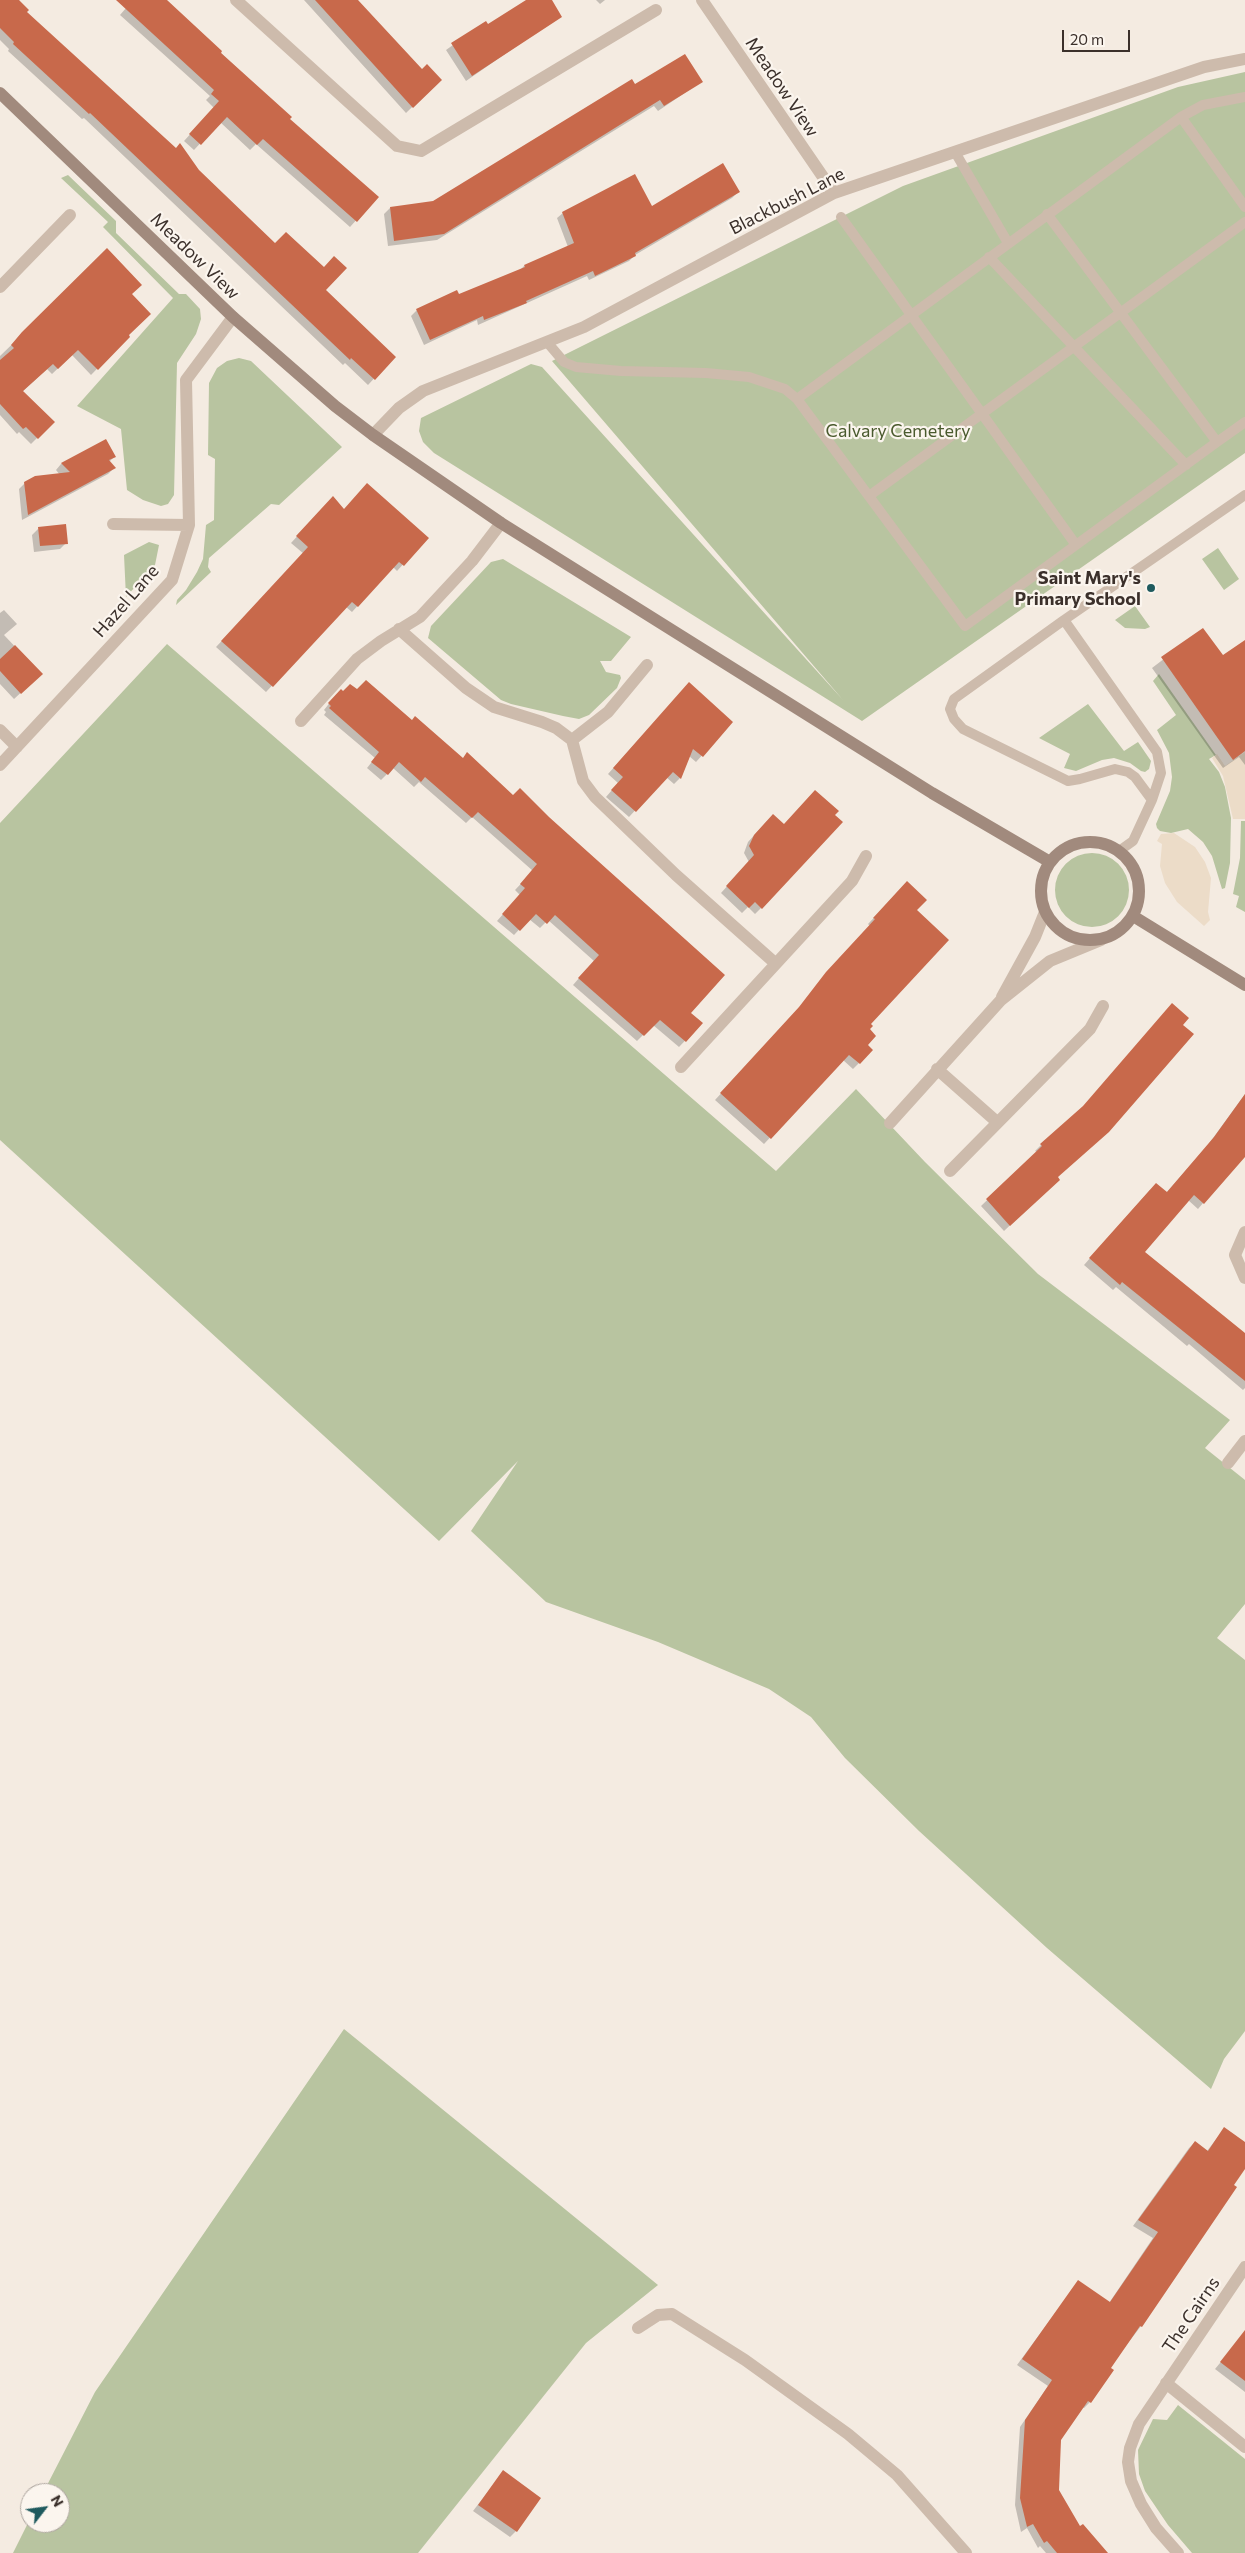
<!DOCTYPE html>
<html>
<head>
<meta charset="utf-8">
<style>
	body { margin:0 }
	#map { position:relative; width:1245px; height:2553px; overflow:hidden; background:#f4ebe1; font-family:Commissioner,sans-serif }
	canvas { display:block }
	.north { position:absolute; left:20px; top:2483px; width:50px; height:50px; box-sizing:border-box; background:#fbf5ee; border:1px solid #aea6a0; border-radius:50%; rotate:60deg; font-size:14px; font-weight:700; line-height:20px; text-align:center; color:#3b302b }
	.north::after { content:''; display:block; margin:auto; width:18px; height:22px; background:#1f5a5e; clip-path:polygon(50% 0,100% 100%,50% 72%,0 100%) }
	.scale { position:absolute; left:1062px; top:30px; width:68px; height:22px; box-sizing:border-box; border:2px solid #3b302b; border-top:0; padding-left:6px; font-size:15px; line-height:18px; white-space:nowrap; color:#3b302b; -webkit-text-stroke:4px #fbf5ee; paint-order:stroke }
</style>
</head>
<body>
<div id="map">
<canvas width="1245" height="2553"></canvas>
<div class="north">N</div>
<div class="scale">20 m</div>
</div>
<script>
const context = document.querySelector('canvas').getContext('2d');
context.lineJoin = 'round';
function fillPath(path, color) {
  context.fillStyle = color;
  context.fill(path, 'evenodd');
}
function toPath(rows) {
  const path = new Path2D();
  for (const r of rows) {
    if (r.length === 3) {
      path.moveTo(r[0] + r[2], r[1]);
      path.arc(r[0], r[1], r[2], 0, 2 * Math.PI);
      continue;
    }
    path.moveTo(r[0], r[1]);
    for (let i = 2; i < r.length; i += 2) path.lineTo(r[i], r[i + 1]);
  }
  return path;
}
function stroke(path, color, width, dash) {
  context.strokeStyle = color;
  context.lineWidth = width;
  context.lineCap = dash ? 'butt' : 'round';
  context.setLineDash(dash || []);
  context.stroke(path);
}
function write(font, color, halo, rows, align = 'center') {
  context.font = font + ' Commissioner,sans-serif';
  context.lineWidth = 4.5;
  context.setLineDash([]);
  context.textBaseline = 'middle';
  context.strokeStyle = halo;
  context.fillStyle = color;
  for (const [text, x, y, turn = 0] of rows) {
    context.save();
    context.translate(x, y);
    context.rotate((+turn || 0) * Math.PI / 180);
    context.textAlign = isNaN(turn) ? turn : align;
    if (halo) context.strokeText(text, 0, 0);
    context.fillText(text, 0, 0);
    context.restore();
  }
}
const green = toPath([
	[1245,72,1245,453,862,721,434,453,423,442,419,431,421,418,531,364,542,367,843,700,552,361,903,186,1178,87],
	[68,175,116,221,116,233,179,294,186,294,200,309,201,319,196,334,177,363,174,495,168,504,161,506,143,500,127,490,121,429,77,406,173,298,103,227,108,222,61,178],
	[239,358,251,361,342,447,279,505,271,504,209,558,208,567,211,572,176,605,177,600,186,590,197,572,203,559,206,525,214,520,215,459,208,455,209,383,217,368,227,361],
	[149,542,159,545,155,565,126,597,124,555],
	[1218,548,1239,579,1224,590,1202,559],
	[503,559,631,637,611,661,600,661,606,672,620,675,621,678,617,688,589,715,579,719,563,716,511,704,501,700,428,638,431,626,491,562],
	[1135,606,1150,627,1145,629,1125,628,1115,620],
	[167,644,776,1171,856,1089,925,1162,1038,1274,1230,1420,1205,1448,1245,1480,1245,1604,1217,1638,1245,1660,1245,2031,1224,2059,1211,2089,1047,1948,919,1831,845,1758,811,1717,769,1689,658,1642,546,1602,471,1531,518,1461,439,1541,0,1140,0,823],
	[1159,674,1216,755,1209,759,1219,772,1225,787,1231,818,1230,863,1225,888,1222,889,1212,856,1203,842,1188,829,1171,833,1160,831,1157,828,1156,824,1170,791,1172,777,1169,753,1157,730,1176,715,1153,681],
	[1088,704,1124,751,1138,742,1151,761,1149,769,1145,772,1141,771,1130,763,1114,758,1102,760,1076,771,1064,768,1070,754,1039,738],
	[1241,821,1245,821,1245,912,1236,907,1239,896,1233,894,1240,858],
	[1092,890,37],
	[344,2029,658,2285,586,2343,418,2553,13,2553,30,2519,30,2523,60,2523,60,2493,43,2493,95,2392],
	[1178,2405,1245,2459,1245,2553,1192,2553,1168,2525,1145,2491,1139,2474,1138,2450,1153,2419,1167,2420]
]);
const plaza = toPath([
	[1245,752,1245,819,1233,819,1223,776,1212,758,1217,754,1225,766],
	[1174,833,1195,847,1205,862,1211,878,1208,912,1210,920,1204,926,1177,902,1165,883,1160,866,1162,844,1157,841,1161,834]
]);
const shadow = toPath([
	[0,0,17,0,25,12,198,171,394,357,368,385,345,363,343,365,84,118,82,119,8,51,9,49,0,40],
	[133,0,164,0,290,117,288,119,377,197,350,227,256,144,250,150,220,122,194,150,184,141,214,108,206,100,210,96,120,15],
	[304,0,356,0,422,71,440,80,406,113],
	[528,0,550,0,560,16,466,81,446,50,485,22,488,26],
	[596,0,605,0,600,4],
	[701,82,658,111,654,106,437,240,388,246,384,214,390,208,433,203,635,86],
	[738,192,732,198,635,255,629,261,589,280,587,276,478,325,477,320,424,345,411,316,417,310,457,292,458,295,519,271,524,266,568,247,557,218,563,213,651,207],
	[130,294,128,337,91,375,72,355,52,374,47,369,22,392,53,422,31,444,19,432,17,434,0,415,0,356,63,295],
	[106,440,114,457,109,462,114,468,108,474,22,520,19,489,25,483,60,475,56,470,61,464],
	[327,504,427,538,397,571,393,567,352,612,346,607,266,692,216,647,304,554,291,543],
	[38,529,66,543,60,549,34,552,32,535],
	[4,610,17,624,4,635,41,674,14,699,0,684,0,613],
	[1203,629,1223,657,1245,650,1245,765,1239,757,1223,768,1152,668],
	[366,681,701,1024,679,1047,653,1025,637,1041,573,985,594,961,548,920,540,928,529,919,514,935,497,921,520,895,515,890,533,871,472,817,466,823,419,782,414,787,393,768,381,780,367,768,375,758,324,715,326,712,324,710,335,696,357,691],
	[683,690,732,722,696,762,689,756,680,778,674,784,666,777,629,817,606,797,618,783,608,774],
	[767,821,761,908,755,914,748,907,742,913,721,893,749,862,744,853,748,842],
	[907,883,916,910,869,1024,866,1045,872,1050,853,1069,843,1060,764,1144,715,1100,793,1015,870,926,868,924],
	[1188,1018,1056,1178,1058,1180,1004,1231,981,1206,1037,1152,1035,1151,1041,1145],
	[1245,1094,1245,1154,1198,1209,1188,1200,1143,1252,1245,1336,1245,1388,1243,1390,1189,1344,1187,1346,1116,1287,1113,1290,1084,1265,1150,1190,1166,1193,1208,1145],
	[1224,2129,1245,2143,1245,2167,1141,2326,1109,2368,1112,2370,1090,2402,1084,2408,1082,2407,1060,2439,1057,2491,1080,2528,1106,2553,1046,2553,1040,2546,1038,2548,1027,2528,1021,2532,1015,2505,1020,2427,1048,2386,1017,2365,1078,2282,1109,2303,1153,2238,1133,2226,1189,2148,1195,2142,1207,2151],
	[1245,2333,1245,2392,1215,2369],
	[503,2472,516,2531,510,2537,473,2511]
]);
const building = toPath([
	[0,0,19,0,29,10,27,12,176,148,180,143,199,170,275,243,286,232,324,267,334,256,347,268,326,290,396,357,375,380,351,358,350,360,90,113,89,114,13,44,14,42,0,28],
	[116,0,167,0,222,51,221,53,292,117,290,119,379,197,357,222,263,139,257,145,227,117,201,145,189,134,219,101,211,94,214,90],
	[315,0,358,0,422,69,427,64,442,80,413,108],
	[526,0,552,0,562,17,472,76,451,43,486,21,488,24],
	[685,54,703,82,664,106,660,100,444,234,394,241,390,207,433,201,632,79,635,84],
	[723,163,740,192,635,253,636,256,595,276,593,271,526,301,527,303,484,320,483,316,430,340,416,309,457,290,459,294,525,267,524,265,574,243,562,212,635,174,652,206],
	[107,248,142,285,132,294,151,314,129,335,130,337,98,370,78,350,58,369,53,364,23,391,55,422,38,439,26,427,23,429,0,404,0,360,14,348,11,345,22,332],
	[106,439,116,457,109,460,116,468,28,515,24,482,35,476,70,472,61,463],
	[367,483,429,538,404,566,399,562,358,607,352,602,273,687,221,641,308,547,296,536,333,496,344,509],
	[66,524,68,544,40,546,38,527],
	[1203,628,1223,655,1245,640,1245,751,1233,760,1161,657],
	[15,645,43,674,21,694,0,671,0,659],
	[366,680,412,720,415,716,463,758,467,752,513,795,520,788,549,817,725,975,691,1013,703,1023,686,1042,660,1020,644,1036,578,978,599,955,555,915,547,924,536,914,520,931,502,914,525,888,520,884,537,864,478,812,472,818,425,777,421,782,399,762,388,775,371,762,379,752,329,708,331,706,328,703,341,689,343,691,350,684,357,689],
	[689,682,733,722,703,757,693,749,681,779,673,772,636,812,611,790,623,777,613,768],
	[815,790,839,811,835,815,843,822,762,909,755,902,749,908,726,886,754,855,749,846,754,835,773,814,784,824],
	[907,881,927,900,917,910,949,940,871,1024,873,1026,870,1029,876,1036,868,1045,873,1050,860,1064,849,1055,771,1139,720,1093,799,1007,826,972,875,919,873,918],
	[1172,1003,1189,1018,1183,1025,1194,1034,1109,1132,1058,1177,1060,1180,1010,1226,986,1199,1042,1146,1040,1144,1083,1106],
	[1245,1094,1245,1157,1204,1204,1194,1195,1145,1252,1245,1333,1245,1381,1122,1282,1120,1285,1089,1258,1156,1183,1167,1192,1214,1137],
	[1224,2127,1245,2142,1245,2169,1234,2185,1237,2187,1142,2327,1140,2326,1111,2368,1114,2370,1091,2403,1088,2401,1061,2440,1059,2490,1080,2526,1083,2524,1108,2553,1057,2553,1047,2541,1044,2543,1033,2524,1027,2527,1020,2498,1025,2420,1052,2380,1022,2359,1078,2280,1110,2302,1158,2232,1138,2220,1195,2141,1208,2151],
	[1245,2330,1245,2381,1220,2362],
	[503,2470,541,2498,517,2532,478,2505]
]);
const lane = toPath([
	[1181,117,1245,207],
	[955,152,1008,243],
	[1047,214,1217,442,1245,422],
	[841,217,1076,545],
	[989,257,1186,465],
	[547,342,564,362,576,367,621,371,706,373,749,377,785,389,797,399],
	[1217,442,965,626,797,399,1181,117,1203,105,1245,97],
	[869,496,1245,222],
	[1064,620,954,699,950,709,954,719,963,729,1068,781,1080,779,1115,769,1128,772,1135,777,1152,800,1133,841,1119,851],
	[1152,800,1161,773,1157,752,1064,620,1245,495]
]);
const street = toPath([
	[236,0,397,146,421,151,656,10],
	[702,0,834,193],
	[0,287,70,215],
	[373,435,399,408,423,391,584,327,834,193,1204,67,1245,59],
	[113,524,189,525],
	[399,629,466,688,494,707,542,722,556,728,572,740,583,781,595,797,676,875,775,963],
	[301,721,357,659,381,641,420,617,472,561,501,523],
	[0,730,17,747],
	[572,740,608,712,647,665],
	[0,765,172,580,189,525,186,380,233,317],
	[1002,997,1035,937,1045,912],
	[681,1067,852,881,866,856],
	[937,1069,997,1122],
	[890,1123,1001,1000,1050,961,1101,940],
	[950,1171,1090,1029,1103,1006],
	[1245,1232,1235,1255,1245,1278],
	[1228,1463,1245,1441],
	[638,2328,658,2315,672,2314,745,2360,848,2434,897,2475,966,2553],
	[1166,2383,1245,2447],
	[1178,2553,1156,2528,1141,2504,1131,2481,1128,2462,1130,2448,1139,2424,1245,2267]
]);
const secondary = toPath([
	[0,93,233,317,335,406,373,435,501,523,932,793,1050,862],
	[1090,891,49],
	[1133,916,1245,985]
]);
const markers = [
	[1151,588,5,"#1f5a5e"]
];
const streetNames = [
	["Meadow View",782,87,56],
	["Blackbush Lane",787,201,-27],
	["Meadow View",195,256,44],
	["Hazel Lane",126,601,-49],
	["The Cairns",1191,2315,-56]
];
const parkNames = [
	["Calvary Cemetery",898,431]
];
const poiNames = [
	["Saint Mary's",1141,578],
	["Primary School",1141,599]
];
fillPath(green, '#b8c4a0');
fillPath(plaza, '#ecdcc8');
fillPath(shadow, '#0003');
fillPath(building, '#c8694b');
stroke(lane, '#cdbbac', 10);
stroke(street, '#cdbbac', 12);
stroke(secondary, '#a18a7d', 12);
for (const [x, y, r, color] of markers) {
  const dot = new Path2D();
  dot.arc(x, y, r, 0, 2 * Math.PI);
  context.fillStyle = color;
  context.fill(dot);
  stroke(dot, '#fbf5ee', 2);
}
write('18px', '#3b302b', '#fbf5ee', streetNames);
write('18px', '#4a5a2e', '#fbf5ee', parkNames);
write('bold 18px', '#3b302b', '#fbf5ee', poiNames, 'right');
</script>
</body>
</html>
